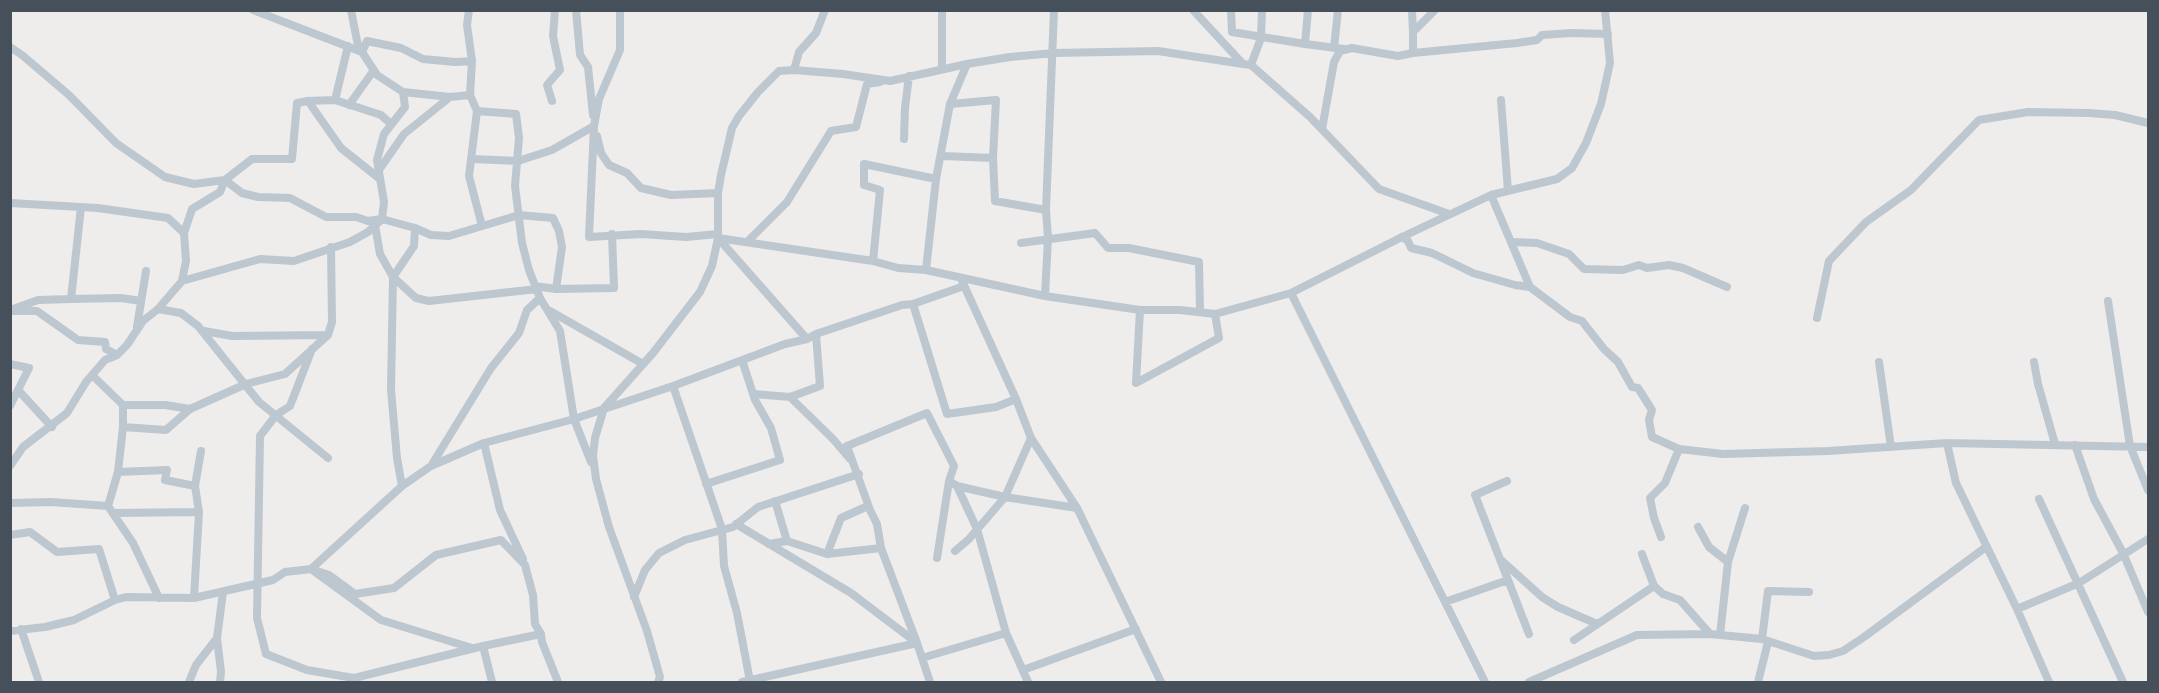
<!DOCTYPE html>
<html>
<head>
<meta charset="utf-8">
<style>
	body { margin:0 }
	#map { position:relative; width:2159px; height:693px; overflow:hidden; background:#efecec; font-family:"Fira Sans Condensed",sans-serif }
	canvas { display:block }
	.frame { position:absolute; inset:0; border:12px solid #45505a; pointer-events:none }
</style>
</head>
<body>
<div id="map">
<canvas width="2159" height="693"></canvas>
<div class="frame"></div>
</div>
<script>
const context = document.querySelector('canvas').getContext('2d');
context.lineJoin = 'round';
function toPath(rows) {
  const path = new Path2D();
  for (const r of rows) {
    path.moveTo(r[0], r[1]);
    for (let i = 2; i < r.length; i += 2) path.lineTo(r[i], r[i + 1]);
  }
  return path;
}
function stroke(path, color, width, dash) {
  context.strokeStyle = color;
  context.lineWidth = width;
  context.lineCap = dash ? 'butt' : 'round';
  context.setLineDash(dash || []);
  context.stroke(path);
}
const street = toPath([
	[253,10,362,52,377,75,403,92,450,97,470,95],
	[351,10,359,51],
	[469,10,467,25,472,61,470,95,477,111,516,114,519,138,515,186,522,243,529,270,540,298,560,331,574,419,591,462],
	[576,10,580,55,588,67,593,115],
	[620,10,620,50,599,99,594,126,589,237,641,234,686,237,718,234],
	[1193,10,1243,64,1251,65,1310,117,1379,189,1449,214],
	[1231,10,1232,32,1305,44],
	[1308,10,1305,44,1344,49],
	[1412,10,1413,32],
	[10,47,22,55,69,95,116,143,165,177,194,184,225,180,242,193,258,197,290,198,326,217,356,217,368,221,382,219,384,202,377,160,384,134,405,107,403,92],
	[1334,48,1338,10],
	[362,52,367,41,401,48,423,59,455,62,472,61],
	[1413,53,1517,43,1537,40,1542,35,1572,33,1608,34],
	[1251,65,1261,38,1262,10],
	[942,69,942,10],
	[794,70,843,74,890,81,967,64,1010,57,1054,53,1158,51,1243,64],
	[335,100,348,46],
	[1501,100,1508,191],
	[308,101,341,148,380,179],
	[552,101,547,85,560,70,553,36,555,10],
	[950,104,996,100,993,158,995,201,1046,210],
	[349,105,374,70],
	[477,111,469,176,482,226],
	[1322,129,1334,62,1340,51,1352,48,1398,56,1413,53,1413,32,1435,10],
	[597,136,601,153,609,165,627,173,641,188,671,195,718,193],
	[904,139,905,108,909,76],
	[942,156,993,158],
	[473,159,518,161,552,150,594,126],
	[379,170,404,134,450,97],
	[1491,195,1530,287,1570,317,1582,321,1604,349,1618,362,1632,387,1638,388,1652,410,1649,420,1652,437,1679,449,1723,454,1828,451,1947,443,2148,447],
	[10,203,98,208,168,218,184,233],
	[81,207,71,299,121,298,141,301],
	[375,225,380,254,393,277,416,298,429,301,537,289],
	[1402,237,1408,241,1411,248,1432,253,1473,273,1515,285,1530,287],
	[718,238,873,261,898,268,926,270,1045,296,1140,310,1180,310,1215,314,1291,293],
	[718,238,807,339],
	[748,241,787,202,831,131,856,127,867,84,880,82],
	[1513,242,1537,243,1569,254,1584,269,1623,270,1639,265,1647,268,1669,265,1683,268,1727,287],
	[1021,243,1095,233,1108,248,1129,248,1199,262,1200,311],
	[873,261,880,190,864,185,864,164,936,179],
	[926,270,936,179,950,104,967,64],
	[182,281,260,259,294,261,350,242,368,232,382,219,415,228,431,235,449,236,519,215,553,218,559,231,562,247,556,289,535,286],
	[962,281,1016,399,1031,438,1077,508,1161,682],
	[556,289,614,288,612,234],
	[1045,296,1048,238,1046,210,1054,10],
	[2108,301,2130,446,2148,490],
	[913,304,947,414,996,407,1016,399],
	[13,309,38,300,71,299],
	[158,309,181,313,198,326,259,402,328,458],
	[1140,310,1136,383,1219,338,1215,314],
	[10,311,37,311,78,340,105,342,106,349,117,355],
	[550,311,643,364],
	[1817,318,1829,261,1866,222,1911,190,1979,120,2028,112,2089,113,2115,115,2148,123],
	[137,327,146,271],
	[204,331,232,336,328,335],
	[312,349,290,406,276,415,260,436,257,618,266,654,307,670,354,678,483,646,541,634],
	[1879,362,1891,447],
	[2034,362,2038,384,2055,444],
	[10,364,29,368,10,406],
	[92,375,123,405,165,405,190,409],
	[673,386,722,529,724,566,737,613,750,681],
	[19,391,52,427],
	[754,394,790,397,820,386,816,334],
	[790,397,833,439,850,459],
	[123,427,166,430,190,409,246,384,285,374,328,335,332,322,331,247],
	[484,443,500,510,523,559],
	[1947,443,1956,483,2017,609,2049,682],
	[2075,445,2094,499,2123,553,2148,612],
	[10,466,23,447,67,413,86,382,105,360,117,355,127,345,143,321,158,309,182,281,186,261,184,233,192,209,220,192,225,180,252,159,292,159,297,103,308,101,335,100,381,115,391,124],
	[431,466,491,368,519,333,527,310,540,298],
	[118,472,167,470,165,480,195,486],
	[1507,481,1475,495,1529,634],
	[706,484,780,460,771,428,755,400,742,360],
	[402,486,397,458,391,390,393,277,414,246,415,228],
	[957,486,1005,497,1077,508],
	[2039,499,2123,682],
	[775,501,787,541],
	[10,503,51,502,108,506,133,543,159,598],
	[108,506,118,472,123,427,123,405],
	[113,513,199,512],
	[736,524,851,593,917,643],
	[1698,527,1709,547,1728,562],
	[10,535,30,532,57,552,99,549,115,600],
	[1661,537,1654,518,1650,498,1665,483,1679,449],
	[769,544,787,541,827,554,881,548],
	[955,551,969,539,1005,497,1031,438],
	[827,554,841,518,868,506],
	[937,558,949,481],
	[1501,560,1542,597,1558,607,1597,624],
	[1654,586,1663,594,1680,600,1710,634],
	[634,597,645,570,659,553,685,540,733,527,758,507,859,474],
	[194,598,199,512,195,486,201,451],
	[1445,602,1508,580],
	[2017,609,2079,583,2148,539],
	[21,629,39,682],
	[10,631,45,627,74,620,115,600,126,597,194,598,273,580,285,572,311,569,329,575,355,594,394,588,436,555,501,540,525,565,533,595,535,624,541,634,542,642,558,682],
	[1720,635,1728,562,1745,508],
	[1762,639,1768,591,1809,592],
	[1574,640,1654,586,1642,554],
	[483,646,492,682],
	[472,648,381,620,311,569,402,486,431,466,484,443,574,419,673,386,785,344,807,339,816,334,902,305,913,304,964,286],
	[922,658,1006,633],
	[1023,670,1136,629],
	[189,682,196,665,217,638],
	[220,682,221,672,217,638,223,592],
	[658,682,660,677,647,631,609,527,596,479,593,456,595,438,604,408,653,353,700,292,712,266,718,238,718,193,721,175,732,128,739,116,758,92,779,71,794,70,799,52,816,33,825,10],
	[742,682,917,643],
	[930,682,917,643,881,548,877,524,870,510,847,446,927,413,954,466,949,481,957,486,977,529,1006,633,1028,682],
	[1485,682,1291,293,1402,237,1491,195,1557,179,1572,168,1586,143,1601,104,1610,63,1605,10],
	[1529,682,1637,635,1710,634,1762,639,1814,656,1829,655,1843,651,1864,637,1986,547],
	[1758,682,1768,642]
]);
stroke(street, '#bdc7cf', 8);
</script>
</body>
</html>
